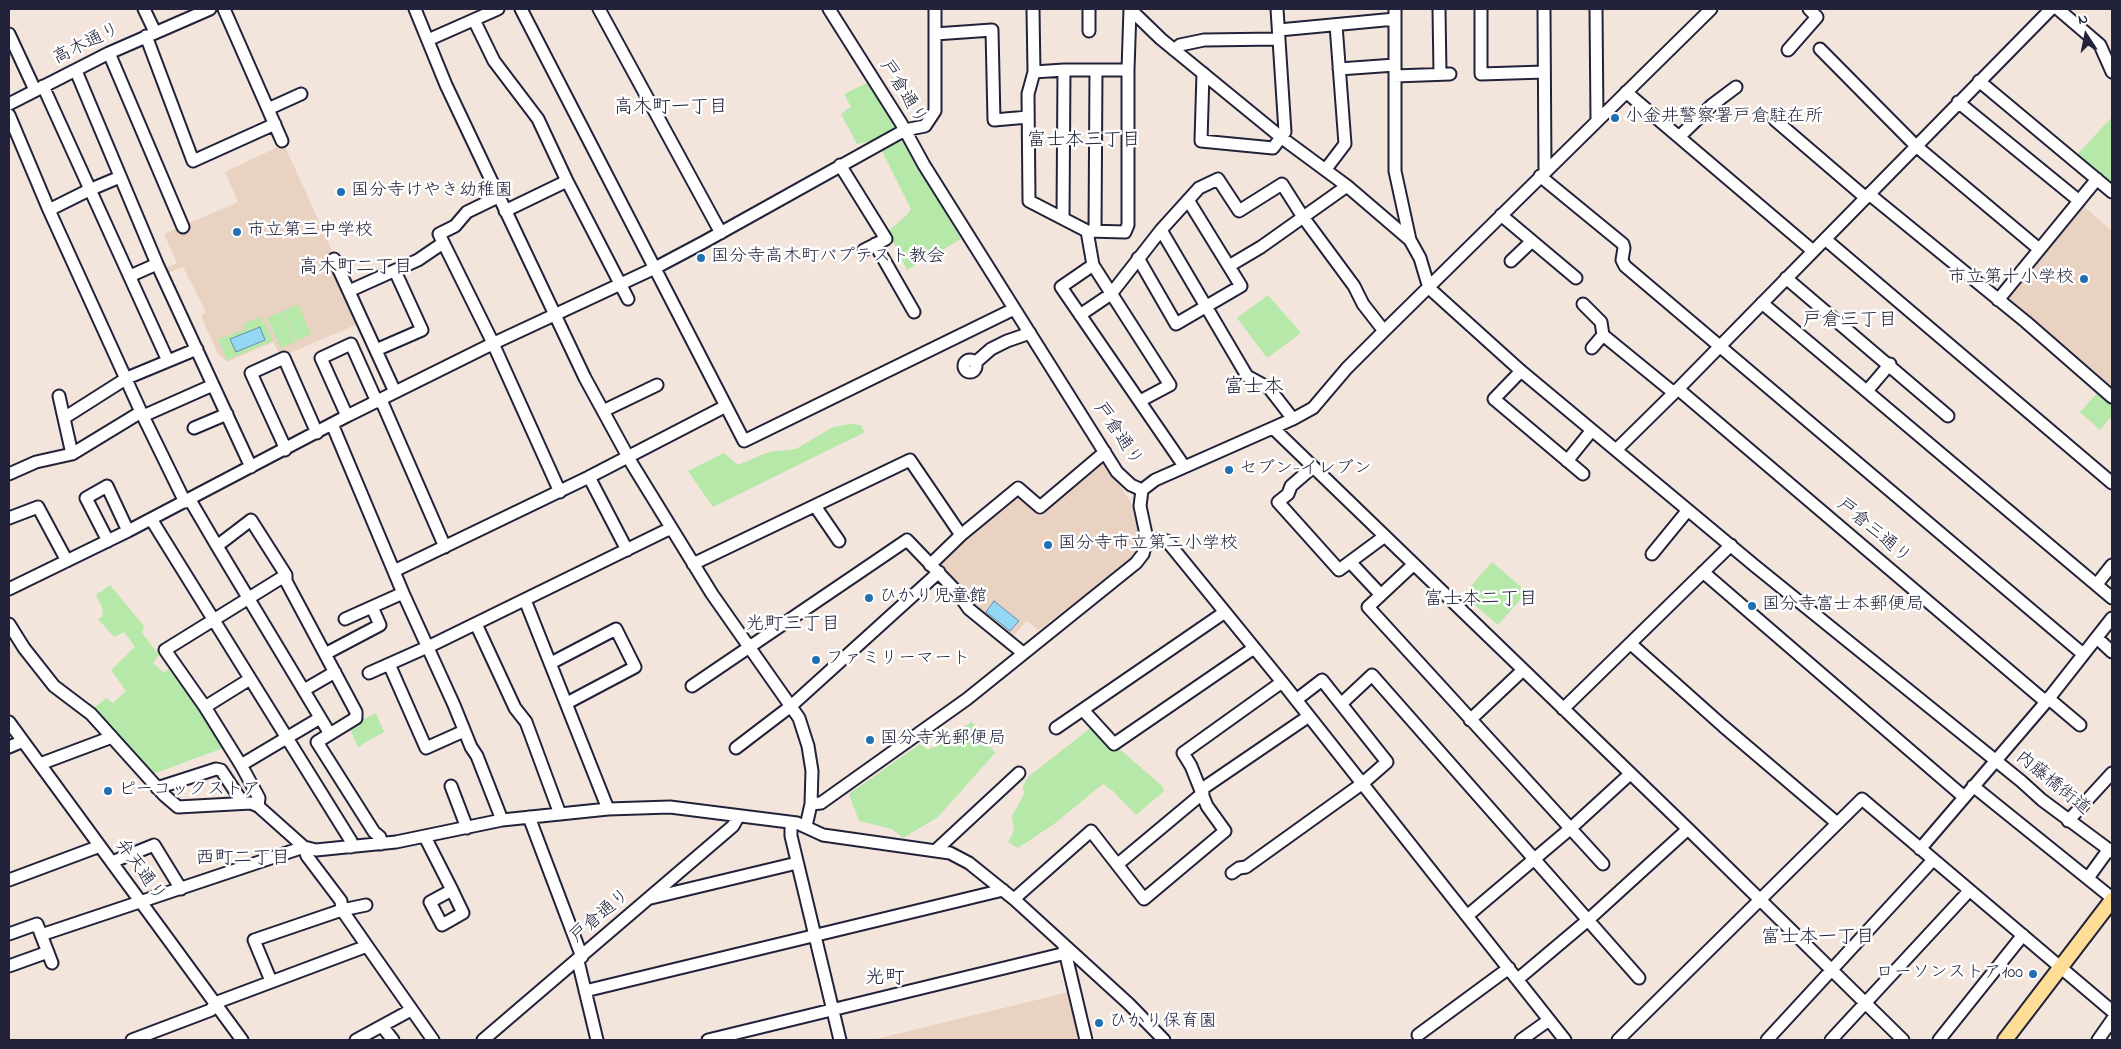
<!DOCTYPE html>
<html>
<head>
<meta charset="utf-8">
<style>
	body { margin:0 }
	#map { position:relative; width:2121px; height:1049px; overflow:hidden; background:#f3e5db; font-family:"Indie Flower",sans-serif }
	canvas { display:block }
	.frame { position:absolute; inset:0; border:10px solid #22223b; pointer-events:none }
	.north { position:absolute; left:2061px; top:10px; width:50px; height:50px; -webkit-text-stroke:4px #fff; paint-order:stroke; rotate:349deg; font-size:14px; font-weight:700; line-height:20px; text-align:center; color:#22223b }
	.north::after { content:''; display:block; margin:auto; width:18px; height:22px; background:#22223b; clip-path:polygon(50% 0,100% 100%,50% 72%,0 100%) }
</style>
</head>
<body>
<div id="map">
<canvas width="2121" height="1049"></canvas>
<div class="frame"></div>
<div class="north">N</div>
</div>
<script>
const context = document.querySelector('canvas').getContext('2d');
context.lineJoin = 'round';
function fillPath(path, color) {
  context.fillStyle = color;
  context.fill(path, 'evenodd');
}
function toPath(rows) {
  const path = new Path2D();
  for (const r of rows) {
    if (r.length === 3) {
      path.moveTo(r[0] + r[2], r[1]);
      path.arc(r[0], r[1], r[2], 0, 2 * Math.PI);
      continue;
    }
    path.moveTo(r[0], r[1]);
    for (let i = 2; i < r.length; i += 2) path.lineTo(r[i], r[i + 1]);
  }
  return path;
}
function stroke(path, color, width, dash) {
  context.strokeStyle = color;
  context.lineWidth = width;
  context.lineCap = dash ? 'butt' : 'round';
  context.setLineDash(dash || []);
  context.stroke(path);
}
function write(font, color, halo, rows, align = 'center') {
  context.font = font + ' "Indie Flower","Klee One",sans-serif';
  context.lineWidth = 5;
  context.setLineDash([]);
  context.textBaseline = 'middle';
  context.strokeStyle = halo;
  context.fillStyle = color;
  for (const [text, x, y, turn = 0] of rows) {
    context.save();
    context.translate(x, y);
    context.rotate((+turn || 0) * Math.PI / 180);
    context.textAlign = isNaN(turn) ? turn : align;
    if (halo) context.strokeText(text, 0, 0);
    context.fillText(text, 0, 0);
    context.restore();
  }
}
const built = toPath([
	[284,144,333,253,329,256,360,323,281,357,273,342,227,362,218,354,201,316,206,312,183,267,168,273,166,268,177,263,164,234,238,202,225,172],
	[2082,205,2112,231,2112,388,2109,388,2003,298],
	[1103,460,1130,501,1139,529,1137,550,1126,565,1038,630,1027,621,1010,639,972,606,937,563,1017,492,1039,512],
	[1069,992,1080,1040,872,1040]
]);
const green = toPath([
	[869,82,961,239,907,270,888,231,907,215,911,209,882,151,872,141,857,144,841,114,851,107,844,94],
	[2111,118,2112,119,2112,188,2075,157],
	[1268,295,1301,333,1267,358,1237,318],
	[298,304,311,334,297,341,283,311],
	[282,311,296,341,281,348,267,318],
	[260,317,262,322,265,323,273,341,227,360,218,338,221,337,222,338,245,329,243,324],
	[2100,390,2112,402,2112,416,2100,430,2080,412],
	[851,424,861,425,865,432,713,507,688,471,724,453,738,465,769,452,796,449,833,427],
	[1492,562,1527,592,1498,625,1463,595],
	[110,585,144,626,142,633,159,655,153,663,164,673,169,669,197,704,226,747,153,774,93,709,106,698,113,703,126,691,111,670,135,647,124,632,114,637,98,619,103,616,102,607,96,595],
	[376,713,384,732,358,747,349,727],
	[972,722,995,753,938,817,903,838,892,829,859,821,849,794,920,744,928,750],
	[1093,726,1162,786,1164,791,1136,815,1113,791,1103,784,1054,824,1018,848,1008,842,1014,831,1012,816,1024,794,1023,786,1028,777]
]);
const water = toPath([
	[260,327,265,340,236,352,230,339,260,327],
	[994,601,1019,621,1010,631,986,612,994,601]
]);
const minor = toPath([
	[144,9,155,32],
	[224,9,282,141],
	[415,9,446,85,585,378,632,464,712,594,799,718,808,746,812,771,811,804,806,826],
	[521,9,744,441,1014,309],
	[599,9,721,233],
	[829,9,901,123,924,165,1117,472,1131,485,1142,490],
	[1033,9,1034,72,1028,94,1029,201,1087,231,1125,232,1128,225,1128,70],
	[1089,9,1089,31],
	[1130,9,1161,39,1282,138,1347,186,1410,240],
	[1395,9,1395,171,1410,240,1420,258,1429,288,1521,371,1755,566,2021,781,2042,800,2112,852],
	[1439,9,1440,74],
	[1481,9,1481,74,1544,72],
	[1544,9,1545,172],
	[1596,9,1597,120],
	[2058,9,2100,45,2112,72],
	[474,20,494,61,538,119,567,181,628,299],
	[1279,30,1395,19],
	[9,34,35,90],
	[935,34,992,30,994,120,1028,117],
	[146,36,193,161,275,124],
	[428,40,498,9],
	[1820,49,1916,146,2039,249],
	[1174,50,1180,45,1204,40,1278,39],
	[1788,50,1817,17,1809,9],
	[109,53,183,227],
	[1339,69,1395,65],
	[76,71,157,264,251,467],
	[1034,72,1064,70,1128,70,1130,9],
	[1203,73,1201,141,1273,148,1285,132,1277,9],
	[1395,76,1450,74],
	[1979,81,2112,192],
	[43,86,168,361],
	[1626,92,1813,251],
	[1958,102,2078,200],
	[9,104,109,53,210,9],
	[268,109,301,94],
	[9,115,49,210,141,412,185,502],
	[1775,120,1866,198],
	[1679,137,1712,105,1736,87],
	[840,165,886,239,864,250],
	[1326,169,1345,144,1336,25],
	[1540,176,1623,244,1624,248,1622,260,1625,266,2083,654],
	[1869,194,2026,322,2112,397],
	[498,197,467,212,455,226,439,234,491,339,560,492],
	[49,210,89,190,120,177],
	[505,211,567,181],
	[1501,215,1576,278],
	[1063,217,1064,70],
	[1161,230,1247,376,1269,388,1293,419],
	[1087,231,1093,265,1170,385,1140,401],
	[1095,231,1096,70],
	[1825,239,2112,483],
	[875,244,914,312],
	[1138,258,1176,324,1241,286,1188,200],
	[334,259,395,392],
	[1511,261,1532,241],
	[1093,265,1061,287,1184,466],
	[1229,266,1261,247,1347,186],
	[130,276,157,264],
	[1786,278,1948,416],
	[349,291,418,260,443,243],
	[1998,300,2097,179],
	[1762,303,2112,598],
	[1583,304,1601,322,1603,335,1674,393],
	[1080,315,1111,294,1161,230,1199,188,1218,179,1239,211,1282,184,1303,217,1354,286,1363,304,1384,331],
	[1592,348,1603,335],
	[376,350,422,330,395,271],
	[970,366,6],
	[975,363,991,349,1007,341,1030,333],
	[1521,371,1494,399,1583,474],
	[1678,389,2046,702],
	[1867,391,1890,364],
	[59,396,72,454],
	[381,400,445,547],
	[603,411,657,385],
	[143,416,213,385],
	[347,416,321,358,351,344,377,402],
	[64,418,127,378,197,349],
	[332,424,403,593,454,705,471,747,477,756,502,820],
	[194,428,227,414],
	[1273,428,1688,829,1903,1040],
	[285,450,283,443,251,373,284,358,317,433],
	[1616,450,1678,389,2051,9],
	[1567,461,1592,430],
	[1313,467,1291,486,1288,494,1278,502,1339,570,1385,536],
	[9,474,36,462,72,454,141,412],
	[589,477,627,550],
	[1142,490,1155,480,1293,419,1313,408,1347,368,1384,331,1711,9],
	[190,500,217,546,330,734,356,718,356,712,286,581,286,575,251,520,217,546],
	[815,506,839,541],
	[9,518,38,507,67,561],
	[151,519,351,841,351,847],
	[1147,539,1167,541,1282,682,1565,1040],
	[108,541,86,498,107,486,128,531],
	[1652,554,1688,510],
	[1351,563,1381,595],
	[693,564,910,460,961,535],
	[1414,564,1368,607,1603,864],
	[930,565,961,535,1018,488,1040,507,1105,452],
	[394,571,589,477,726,406],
	[1703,572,1964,797],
	[2097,584,2112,565],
	[9,589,128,531,347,416,492,344,655,268,704,242,905,130,925,126,935,111,935,9],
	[525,600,608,809],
	[345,619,403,593],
	[9,624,24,648,54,686,91,714,164,795,178,807,251,803,258,806,304,847,316,850,396,842,502,820,608,809,670,807,797,823,823,835,950,853,969,863,1015,900,1129,1004,1164,1040],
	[476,624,515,708,526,722,560,814],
	[2097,638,2112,652],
	[1631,644,1723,726,1837,823],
	[325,654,380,625,372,607],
	[551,663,616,629,635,667,567,703],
	[389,664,426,748,464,731],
	[369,673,432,645,671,528],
	[692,686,907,540,957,592,969,609,1023,653],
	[304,690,335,672],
	[2048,698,2080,725],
	[1341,704,1372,675,1639,978],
	[205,707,250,679],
	[1563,709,1731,545],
	[1083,710,1114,744,1254,648],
	[1470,720,1523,670],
	[9,722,242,1040],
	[1056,728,1225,612],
	[330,734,317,742,374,832,380,837,381,844],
	[9,747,23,741],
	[736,748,791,706,939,572],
	[40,764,112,737],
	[241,765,320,718],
	[451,786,467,828],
	[1973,786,2112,898],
	[157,788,216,769,221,770,243,803],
	[1202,789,1309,716],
	[811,804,821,803,967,699,1136,563,1143,554,1147,539,1140,506,1142,490],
	[258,806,259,798,241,765,205,707,165,650,286,575],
	[529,817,582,957],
	[2068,821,2112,773],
	[791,823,791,836,840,1040],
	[425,837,452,890,463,913,442,925,430,902,452,890],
	[304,847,307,856,341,901,342,910,367,946,433,1040],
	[1920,849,2046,702,2112,618],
	[935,851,1019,773],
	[112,862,154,845,181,889],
	[1118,864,1203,793],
	[1232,873,1239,868,1246,867,1363,783,1387,762,1322,680,1296,700],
	[2088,878,2109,849],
	[9,880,100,846],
	[651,898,797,863],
	[1014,899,1091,831,1144,899,1225,831,1207,806,1191,766,1183,753,1282,682],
	[1467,916,1571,828,1630,774],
	[9,934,37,924,52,963],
	[41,935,304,847],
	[1064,947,1086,1040],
	[578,961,597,1040],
	[9,966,48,952],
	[1518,979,1588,920,1688,829],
	[271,981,254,940,342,910,366,905],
	[585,991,1003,890],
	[382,1026,393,1040],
	[1418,1035,1509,968],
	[132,1040,211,1010,215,1003,367,946],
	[356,1040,411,1010],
	[483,1040,733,826,738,817],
	[708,1040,1066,953],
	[1521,1040,1549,1020],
	[1618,1040,1862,799,2112,1011],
	[1767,1040,1932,861],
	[1831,1040,1969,891],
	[1939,1040,2023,935],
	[2098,1040,2112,1020]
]);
const major = toPath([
	[2005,1040,2112,900]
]);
const markers = [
	[1615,118,5,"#1f6fb2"],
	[341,192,5,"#1f6fb2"],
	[237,232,5,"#1f6fb2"],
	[701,258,5,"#1f6fb2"],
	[2084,279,5,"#1f6fb2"],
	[1229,470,5,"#1f6fb2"],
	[1048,545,5,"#1f6fb2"],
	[869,598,5,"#1f6fb2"],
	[1752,606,5,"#1f6fb2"],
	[816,660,5,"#1f6fb2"],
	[870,740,5,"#1f6fb2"],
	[108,791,5,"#1f6fb2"],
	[2033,974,5,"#1f6fb2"],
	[1099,1023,5,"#1f6fb2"]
];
const streetNames = [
	["高木通り",87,45,-26],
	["戸倉通り",902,93,58],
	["戸倉通り",1117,435,56],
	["戸倉三通り",1873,532,40],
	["内藤橋街道",2052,784,39],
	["弁天通り",139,871,54],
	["戸倉通り",601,917,-41]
];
const poiNames = [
	["小金井警察署戸倉駐在所",1625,118],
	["国分寺けやき幼稚園",351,192],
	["市立第三中学校",247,232],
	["国分寺高木町バプテスト教会",711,258],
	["市立第十小学校",2074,279,"right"],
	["セブン-イレブン",1239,470],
	["国分寺市立第二小学校",1058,545],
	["ひかり児童館",879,598],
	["国分寺富士本郵便局",1762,606],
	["ファミリーマート",826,660],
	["国分寺光郵便局",880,740],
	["ピーコックストア",118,791],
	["ローソンストア100",2023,974,"right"],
	["ひかり保育園",1109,1023]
];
const neighbourhoodNames = [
	["高木町一丁目",671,109],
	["富士本三丁目",1084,142],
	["高木町二丁目",356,269],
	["戸倉三丁目",1850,322],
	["富士本二丁目",1481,601],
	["光町三丁目",793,626],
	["西町二丁目",243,860],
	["富士本一丁目",1818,939]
];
const quarterNames = [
	["富士本",1254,389],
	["光町",885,980]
];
fillPath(built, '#ead2c2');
fillPath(green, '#b5e8a9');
fillPath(water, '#93d7f5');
stroke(water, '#668fab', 1);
stroke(minor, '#22223b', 15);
stroke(major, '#22223b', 18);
stroke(minor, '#fff', 11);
stroke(major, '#fedd96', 14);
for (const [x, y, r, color] of markers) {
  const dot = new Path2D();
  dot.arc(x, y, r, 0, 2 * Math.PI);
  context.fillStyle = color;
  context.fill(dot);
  stroke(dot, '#fff', 2);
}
write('18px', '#22223b', '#fff', streetNames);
write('18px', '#22223b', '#fff', poiNames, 'left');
write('19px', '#22223b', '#fff', neighbourhoodNames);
write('20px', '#22223b', '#fff', quarterNames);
</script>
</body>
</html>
